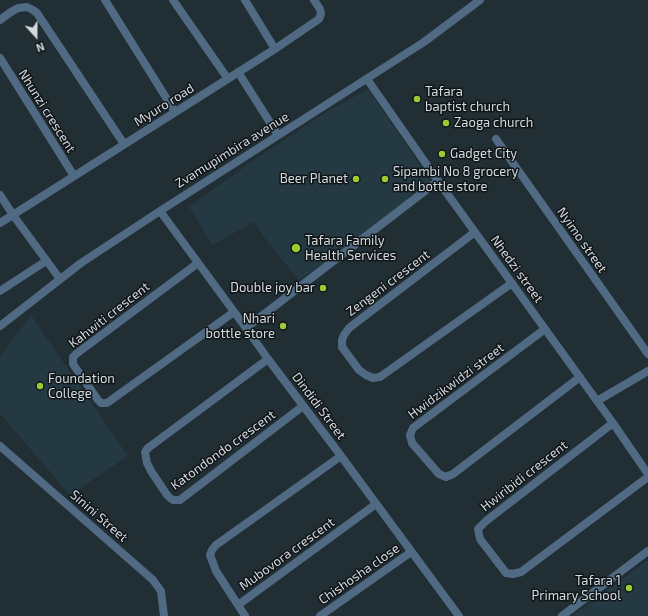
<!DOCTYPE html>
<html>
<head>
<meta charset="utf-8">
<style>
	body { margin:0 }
	#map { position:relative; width:648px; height:616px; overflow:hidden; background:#212e34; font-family:"Exo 2",sans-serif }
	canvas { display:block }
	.north { position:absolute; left:16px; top:16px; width:40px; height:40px; -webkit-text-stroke:3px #101518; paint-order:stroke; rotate:159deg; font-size:11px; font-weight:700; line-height:16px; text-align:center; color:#d3dbdf }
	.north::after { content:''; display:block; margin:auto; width:14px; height:18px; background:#d3dbdf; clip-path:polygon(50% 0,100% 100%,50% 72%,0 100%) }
</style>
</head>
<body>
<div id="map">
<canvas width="648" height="616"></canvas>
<div class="north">N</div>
</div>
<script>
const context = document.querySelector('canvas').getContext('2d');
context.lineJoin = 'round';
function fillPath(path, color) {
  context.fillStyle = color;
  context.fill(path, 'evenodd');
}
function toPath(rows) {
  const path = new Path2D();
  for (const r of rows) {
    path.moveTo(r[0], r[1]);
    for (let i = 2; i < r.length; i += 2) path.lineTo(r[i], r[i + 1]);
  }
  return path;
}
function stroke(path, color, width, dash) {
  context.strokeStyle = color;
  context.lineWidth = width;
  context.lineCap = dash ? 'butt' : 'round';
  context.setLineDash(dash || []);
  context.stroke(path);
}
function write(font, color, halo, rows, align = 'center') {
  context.font = font + ' "Exo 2",sans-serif';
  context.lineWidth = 3;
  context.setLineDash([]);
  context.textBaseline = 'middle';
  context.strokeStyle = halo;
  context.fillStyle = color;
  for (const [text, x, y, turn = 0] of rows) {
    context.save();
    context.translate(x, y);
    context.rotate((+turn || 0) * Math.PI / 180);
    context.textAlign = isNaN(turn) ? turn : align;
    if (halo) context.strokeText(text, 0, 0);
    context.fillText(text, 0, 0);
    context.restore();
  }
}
const built = toPath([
	[368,89,433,184,344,251,299,280,269,244,254,222,212,245,189,207,254,160,325,113],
	[31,315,128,456,70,495,0,414,0,357],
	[648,560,648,616,572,616]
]);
const minor = toPath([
	[105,0,175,112],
	[173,0,228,79],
	[245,0,275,49],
	[0,20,11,12,18,8,27,7,33,10,37,13,124,144],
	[0,58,74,176],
	[238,72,278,135],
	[367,79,438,181,613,423,648,474],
	[496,139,648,354],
	[0,195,13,215,60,279],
	[160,211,246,328,268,359,341,456,459,616],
	[0,223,275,49,319,19,321,14,320,9,314,0],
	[475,232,349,328,344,335,342,340,342,347,359,370,366,375,373,378,380,377,512,283],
	[198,263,76,354,73,357,73,364,98,400,101,403,107,403,234,312],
	[0,291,46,261],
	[0,326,81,263,160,211,424,42,480,0],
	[246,328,438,181],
	[545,329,413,428,410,435,412,443,439,474,446,477,453,474,580,377],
	[268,359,148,448,145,452,147,463,151,471,167,495,170,498,173,500,180,500,303,406],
	[597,401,648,371],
	[613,423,486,521,478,529,480,539,506,573,513,574,521,572,648,477],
	[0,446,153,580,161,591,164,616],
	[341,456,216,545,212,550,210,555,216,571,238,605,376,504],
	[238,605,245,616],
	[320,616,411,552],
	[562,616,648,551]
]);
const markers = [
	[417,99,4,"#9bcb32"],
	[446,123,4,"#9bcb32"],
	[442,154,4,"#9bcb32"],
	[356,179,4,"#9bcb32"],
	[385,179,4,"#9bcb32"],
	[296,248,5,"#9bcb32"],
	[323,288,4,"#9bcb32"],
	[283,326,4,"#9bcb32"],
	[40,386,4,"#9bcb32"],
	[629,588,4,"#9bcb32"]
];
const poiNames = [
	["Tafara",425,92],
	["baptist church",425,107],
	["Zaoga church",454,123],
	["Gadget City",450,154],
	["Sipambi No 8 grocery",393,172],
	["and bottle store",393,187],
	["Beer Planet",348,179,"right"],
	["Tafara Family",305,241],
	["Health Services",305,256],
	["Double joy bar",315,288,"right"],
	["Nhari",275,319,"right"],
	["bottle store",275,334,"right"],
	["Foundation",48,379],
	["College",48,394],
	["Tafara 1",621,581,"right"],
	["Primary School",621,596,"right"]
];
const streetNames = [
	["Myuro road",164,105,-32],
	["Nhunzi crescent",47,111,58],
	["Zvamupimbira avenue",232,150,-32],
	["Nyimo street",582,240,55],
	["Nhedzi street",517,269,54],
	["Zengeni crescent",388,283,-37],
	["Kahwiti crescent",109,315,-38],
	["Hwidzikwidzi street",456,381,-37],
	["Dindidi Street",319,406,53],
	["Katondondo crescent",223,450,-36],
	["Hwiribidi crescent",524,476,-38],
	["Sinini Street",99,516,41],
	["Mubovora crescent",287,554,-36],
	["Chishosha close",359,574,-35]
];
fillPath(built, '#243942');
stroke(minor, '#506a83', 8);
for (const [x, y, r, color] of markers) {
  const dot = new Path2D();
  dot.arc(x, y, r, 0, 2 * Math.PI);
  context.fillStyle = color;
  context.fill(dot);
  stroke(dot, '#101518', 1.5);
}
write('13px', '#d3dbdf', '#101518', poiNames, 'left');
write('13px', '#d3dbdf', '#101518', streetNames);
</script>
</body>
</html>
